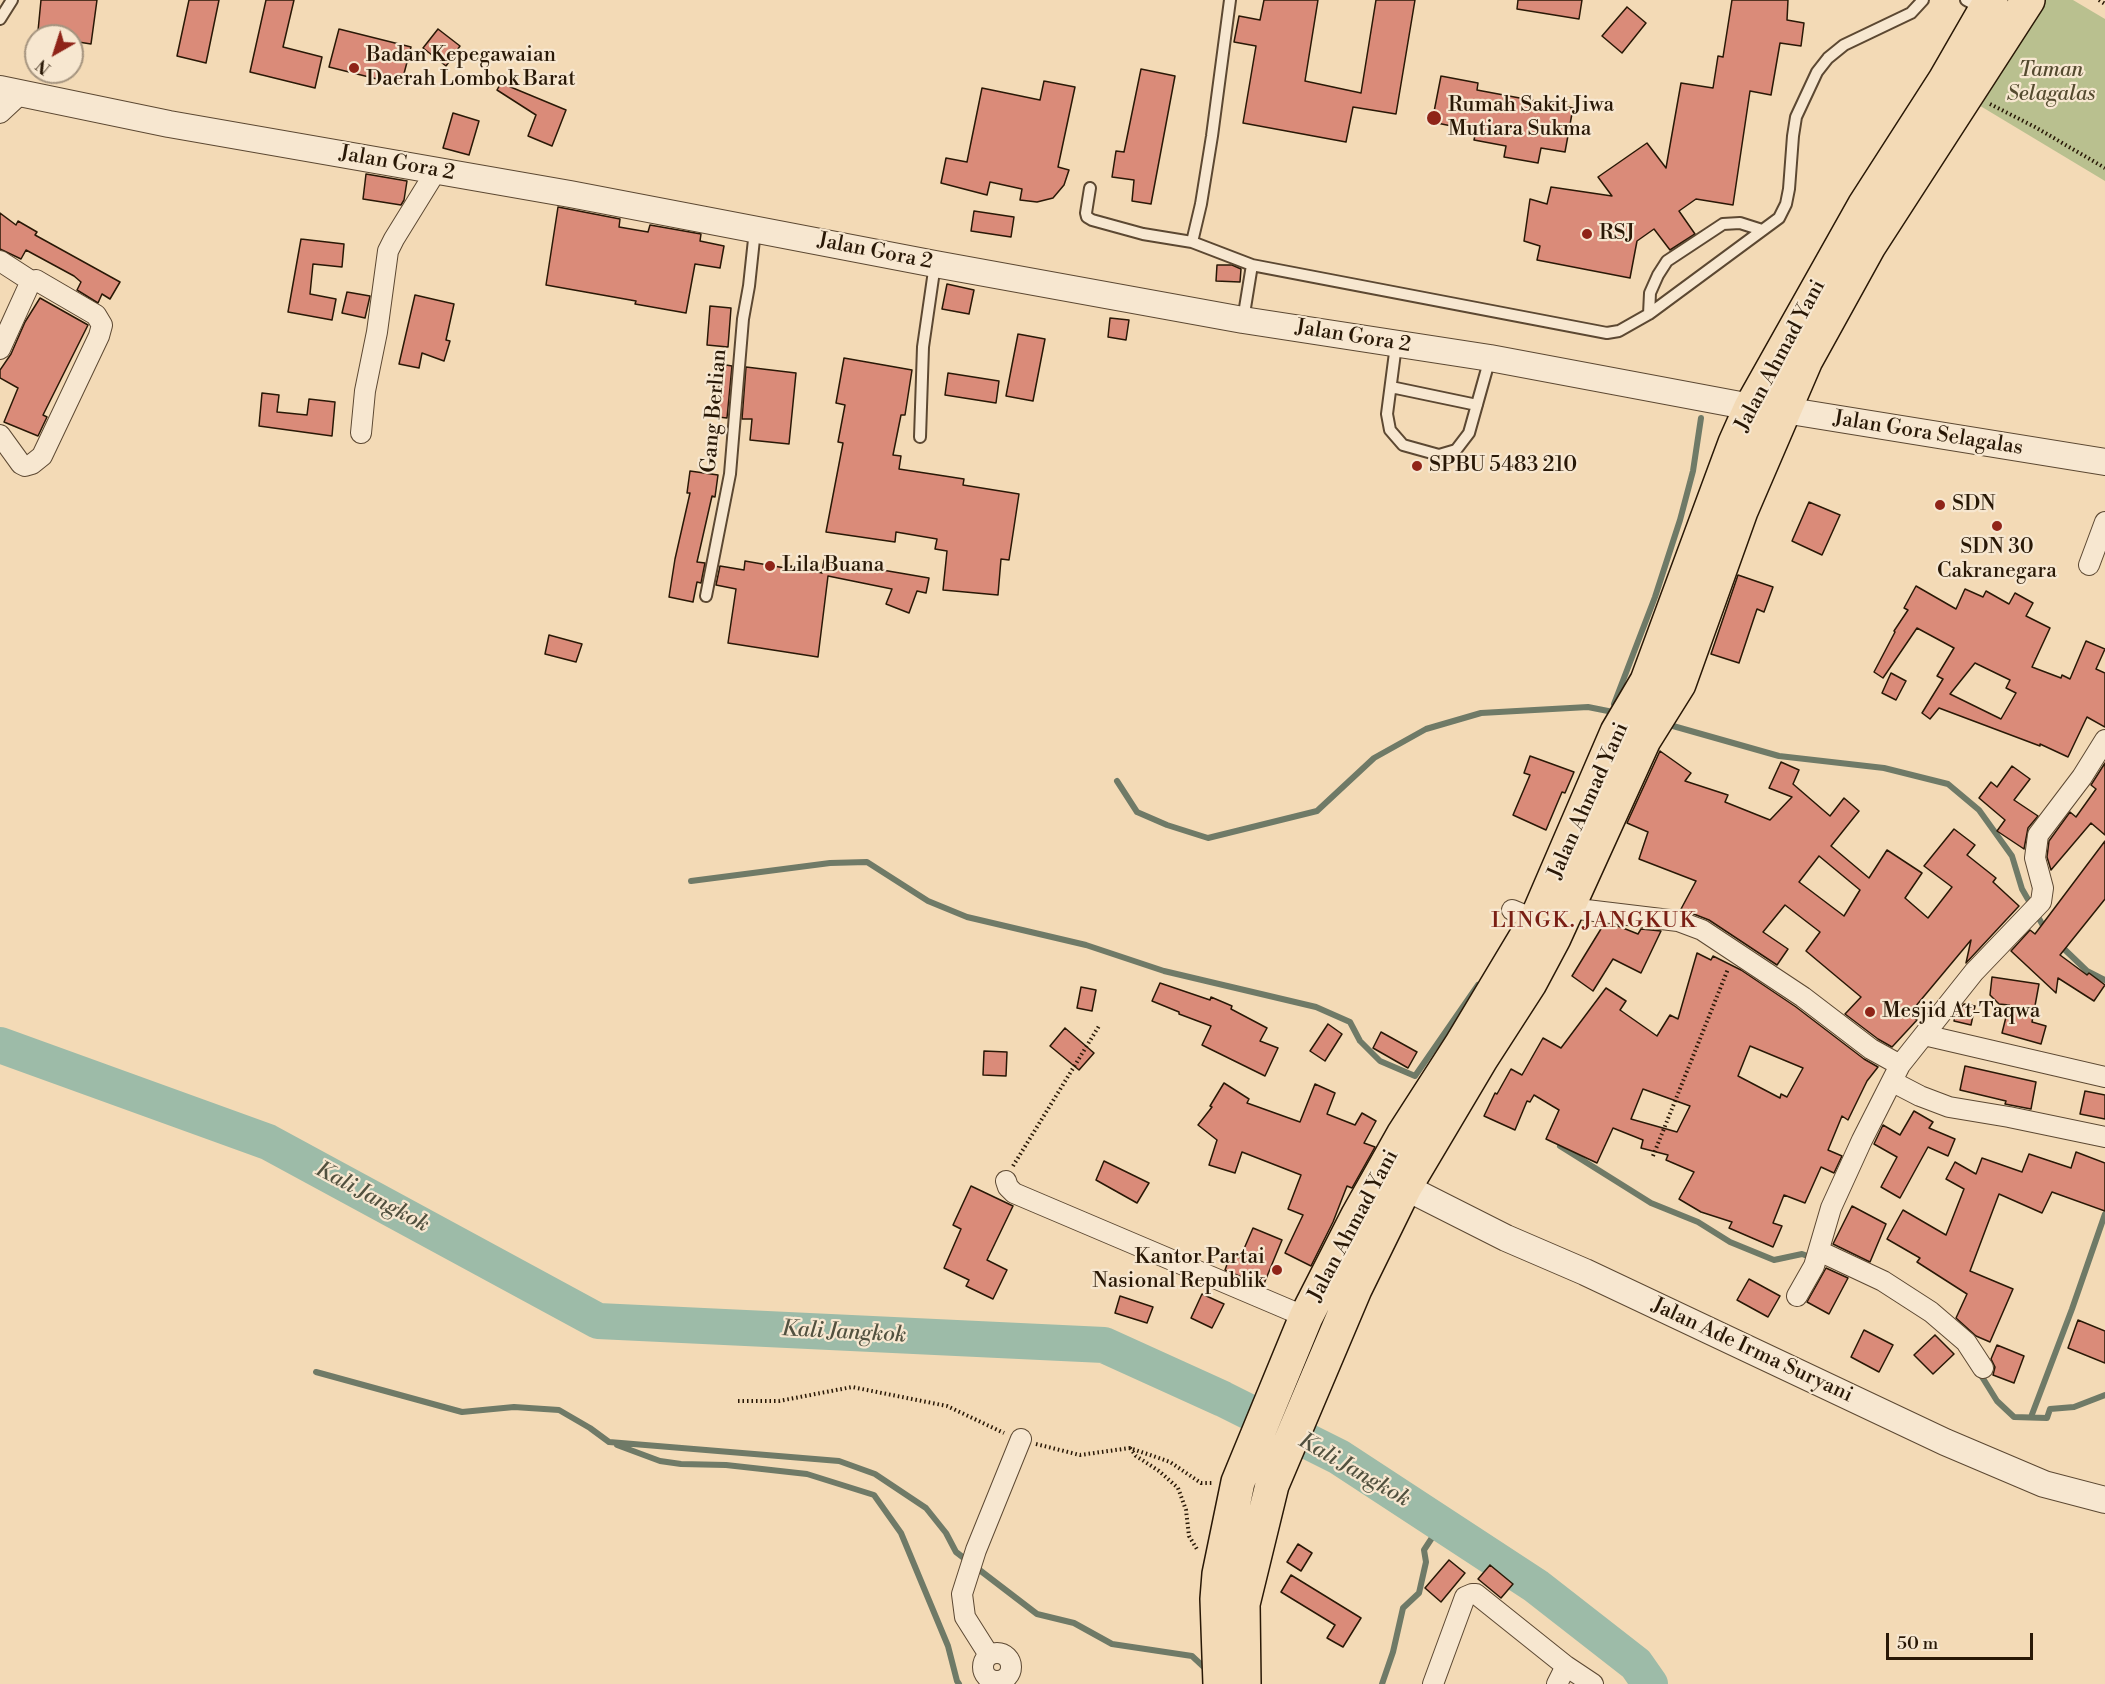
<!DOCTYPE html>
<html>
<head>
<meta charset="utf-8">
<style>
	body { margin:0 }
	#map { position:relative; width:2105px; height:1684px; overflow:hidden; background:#f3dab6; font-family:"Libre Bodoni",serif }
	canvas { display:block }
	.north { position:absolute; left:24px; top:24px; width:60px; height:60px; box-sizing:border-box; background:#f7e7d0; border:2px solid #a5947f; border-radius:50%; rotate:219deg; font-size:16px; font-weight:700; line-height:24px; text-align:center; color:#291806 }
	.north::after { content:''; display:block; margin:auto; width:21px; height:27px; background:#8f2418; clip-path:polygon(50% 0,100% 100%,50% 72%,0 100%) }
	.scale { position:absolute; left:1886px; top:1633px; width:147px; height:27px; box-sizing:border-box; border:3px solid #291806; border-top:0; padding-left:8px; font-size:18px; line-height:21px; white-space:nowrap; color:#291806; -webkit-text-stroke:4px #f7e7d0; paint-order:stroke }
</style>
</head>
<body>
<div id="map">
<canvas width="2105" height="1684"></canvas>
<div class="north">N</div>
<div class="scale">50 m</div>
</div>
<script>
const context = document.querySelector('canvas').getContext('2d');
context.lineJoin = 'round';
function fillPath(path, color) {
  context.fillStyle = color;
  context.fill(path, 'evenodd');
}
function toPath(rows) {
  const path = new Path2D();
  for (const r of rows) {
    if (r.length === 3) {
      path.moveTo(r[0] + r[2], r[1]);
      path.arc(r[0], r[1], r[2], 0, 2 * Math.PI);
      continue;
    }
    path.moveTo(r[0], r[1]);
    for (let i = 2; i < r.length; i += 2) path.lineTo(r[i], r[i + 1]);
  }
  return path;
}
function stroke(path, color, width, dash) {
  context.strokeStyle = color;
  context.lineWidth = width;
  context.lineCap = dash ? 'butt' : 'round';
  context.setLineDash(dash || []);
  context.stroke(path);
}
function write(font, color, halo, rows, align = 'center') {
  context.font = font + ' "Libre Bodoni",serif';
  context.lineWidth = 4.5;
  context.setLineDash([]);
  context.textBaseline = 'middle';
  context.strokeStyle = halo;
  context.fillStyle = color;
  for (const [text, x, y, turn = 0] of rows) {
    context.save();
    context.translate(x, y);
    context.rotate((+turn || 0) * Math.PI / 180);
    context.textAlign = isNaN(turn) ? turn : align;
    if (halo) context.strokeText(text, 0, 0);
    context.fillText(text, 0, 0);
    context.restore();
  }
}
const green = toPath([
	[2038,0,2073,0,2105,19,2105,181,1977,104]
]);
const stream = toPath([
	[1614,704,1655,597,1680,520,1693,471,1701,418],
	[1666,724,1779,756,1884,768,1948,784,1979,810,2012,856,2022,889,2045,929],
	[1117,781,1137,812,1167,825,1208,838,1317,811,1374,758,1426,729,1481,713,1588,707,1618,713],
	[691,881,830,863,867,862,928,901,967,917,1086,945,1164,971,1316,1007,1350,1022,1360,1041,1380,1061,1415,1076,1478,985],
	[2060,945,2087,971,2105,980],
	[1560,1146,1651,1203,1698,1222,1730,1242,1774,1260,1802,1254,1813,1258],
	[316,1372,462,1412,514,1407,559,1410,590,1428,609,1442,839,1461,875,1474,926,1508,946,1533,956,1552,1037,1614,1074,1623,1112,1644,1192,1656,1207,1670],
	[1979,1372,1997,1401,2014,1417,2047,1418,2050,1409,2074,1407,2105,1395],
	[2031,1417,2072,1309,2105,1214],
	[617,1445,660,1461,681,1464,726,1465,807,1474,874,1495,901,1533,948,1646,957,1681,959,1684],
	[1382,1684,1393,1652,1403,1608,1419,1593,1426,1562,1424,1550,1441,1524]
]);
const river = toPath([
	[0,1045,268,1142,598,1321,1104,1345,1223,1399,1339,1457,1536,1586,1636,1664,1650,1684]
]);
const building = toPath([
	[41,0,97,0,91,44,72,41,70,35,38,31,41,0],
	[189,0,219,0,206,63,177,56,189,0],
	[266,0,294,0,283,47,322,57,315,88,250,72,266,0],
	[1264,0,1318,0,1305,81,1361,93,1376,0,1415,0,1396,114,1353,107,1346,142,1243,123,1256,46,1234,42,1239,16,1260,20,1264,0],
	[1518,0,1582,0,1579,19,1517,9,1518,0],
	[1732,0,1788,0,1787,20,1804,23,1801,46,1780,43,1771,95,1750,91,1733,205,1696,199,1679,211,1695,234,1670,250,1654,229,1637,241,1630,278,1537,260,1540,246,1524,241,1530,199,1547,204,1551,187,1612,196,1598,177,1647,143,1666,168,1681,83,1713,88,1718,56,1723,57,1732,0],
	[1627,7,1646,23,1622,53,1602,36,1627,7],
	[339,29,411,47,401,85,329,67,339,29],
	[438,29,460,46,446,66,423,48,438,29],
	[1141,69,1175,76,1151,204,1132,201,1134,180,1112,177,1116,151,1124,152,1141,69],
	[1441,76,1478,83,1477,90,1573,108,1565,152,1541,148,1538,163,1504,157,1506,146,1474,140,1476,131,1432,122,1441,76],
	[1044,81,1075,87,1058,167,1069,170,1064,185,1053,198,1037,202,1020,200,1022,189,990,182,987,195,941,183,946,158,967,162,982,88,1040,100,1044,81],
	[501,83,566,110,552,146,528,136,536,115,497,90,501,83],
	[453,113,479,121,469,155,443,148,453,113],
	[366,174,407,181,404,200,401,205,363,199,366,174],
	[558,207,620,219,619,227,648,232,650,225,701,234,700,241,724,246,720,268,695,264,686,313,635,304,636,301,546,285,558,207],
	[974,211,1014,217,1011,237,971,231,974,211],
	[0,213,16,225,18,221,37,232,35,235,120,282,110,299,102,294,98,303,77,290,81,282,74,276,26,250,21,259,0,249,0,213],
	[301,239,344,244,342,267,313,264,310,294,336,299,332,320,288,312,301,239],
	[1217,265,1232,265,1241,269,1240,282,1216,281,1217,265],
	[947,284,974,290,969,314,942,309,947,284],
	[347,292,370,296,365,318,342,313,347,292],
	[415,295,454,304,446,340,450,341,444,361,422,353,419,368,399,364,415,295],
	[40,298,88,325,43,415,47,417,38,436,4,422,18,388,0,378,0,370,11,354,25,322,40,298],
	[710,306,731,308,728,347,707,345,710,306],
	[1110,318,1129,320,1126,340,1108,337,1110,318],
	[1018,334,1045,339,1033,401,1006,396,1018,334],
	[844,358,912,370,905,415,901,415,893,455,901,456,899,469,964,479,963,485,1019,494,1009,560,1001,559,998,595,943,590,947,551,935,549,937,539,896,532,895,542,826,532,843,443,838,442,845,405,836,403,844,358],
	[720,364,732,366,727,418,718,417,720,364],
	[746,367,796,373,789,444,750,440,752,419,742,419,746,367],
	[948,373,999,381,996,403,945,395,948,373],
	[262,393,279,395,277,412,307,415,309,399,335,402,332,436,259,426,262,393],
	[690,471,718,475,715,497,712,496,697,562,705,563,701,583,697,582,693,602,669,597,675,559,690,493,687,493,690,471],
	[1809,502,1840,515,1822,555,1792,541,1809,502],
	[824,560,929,578,926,593,917,591,909,613,886,604,892,589,828,576,818,657,728,643,736,589,716,585,720,566,744,570,745,561,791,569,791,566,822,573,824,560],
	[1738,575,1773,587,1764,612,1757,609,1739,663,1711,654,1738,575],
	[1916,586,1956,609,1965,589,1983,597,1986,591,2009,604,2015,593,2033,603,2026,616,2050,628,2032,667,2061,678,2062,675,2070,679,2086,641,2105,649,2096,669,2105,673,2105,727,2087,717,2068,757,2040,744,2040,746,1939,708,1930,719,1922,713,1943,679,1937,676,1954,648,1917,628,1883,678,1874,672,1895,632,1894,631,1908,610,1904,608,1916,586],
	[1975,663,2010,680,2006,688,2016,693,2001,719,1950,694,1975,663],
	[549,635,582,644,576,662,545,654,549,635],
	[1891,673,1906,681,1896,700,1882,693,1891,673],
	[1660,751,1691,773,1685,781,1728,795,1725,802,1770,820,1792,797,1769,788,1781,762,1799,770,1793,784,1830,816,1844,798,1859,811,1831,846,1869,878,1887,850,1922,873,1905,898,1928,918,1952,887,1924,866,1954,829,1975,845,1967,855,1996,878,1993,882,2019,906,1966,963,1971,940,1910,1013,1917,1020,1892,1047,1878,1039,1845,1014,1861,997,1806,951,1820,932,1785,905,1763,932,1788,949,1777,965,1709,920,1681,909,1696,881,1639,859,1648,832,1627,823,1660,751],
	[1819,856,1860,890,1844,916,1799,882,1819,856],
	[1530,756,1574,772,1565,793,1562,792,1546,830,1513,815,1530,775,1524,773,1530,756],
	[2105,763,2105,835,2091,823,2051,870,2047,857,2049,841,2070,812,2076,817,2096,789,2091,785,2105,763],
	[2012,766,2030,779,2014,800,2038,816,2028,828,2024,849,1997,831,2005,820,1979,798,1991,782,1997,787,2012,766],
	[2105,841,2105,899,2060,955,2087,975,2089,973,2105,985,2094,1001,2058,978,2056,993,2011,951,2030,930,2035,934,2105,841],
	[1604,924,1618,926,1638,934,1641,929,1661,931,1641,973,1613,959,1593,991,1572,976,1604,924],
	[1697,953,1711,960,1713,956,1741,970,1796,1007,1864,1059,1878,1067,1867,1081,1848,1120,1842,1116,1828,1150,1842,1156,1834,1173,1821,1167,1805,1203,1784,1195,1773,1223,1782,1226,1773,1247,1729,1228,1732,1222,1701,1212,1679,1199,1694,1172,1666,1160,1668,1155,1641,1148,1643,1140,1613,1128,1597,1163,1546,1139,1559,1110,1534,1095,1530,1102,1527,1101,1515,1130,1484,1116,1495,1093,1497,1094,1511,1069,1522,1075,1543,1038,1561,1048,1606,988,1626,1001,1620,1010,1657,1036,1670,1015,1678,1019,1697,953],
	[1750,1046,1803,1068,1787,1097,1781,1094,1780,1098,1738,1076,1750,1046],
	[1643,1089,1690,1106,1677,1132,1631,1119,1643,1089],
	[1992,977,2039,984,2032,1022,2046,1026,2041,1044,2002,1033,2007,1013,2009,1013,2007,1011,2009,1005,1999,1004,1990,995,1992,977],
	[1160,983,1210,1000,1211,997,1232,1006,1231,1009,1267,1028,1260,1041,1278,1048,1265,1076,1202,1045,1211,1026,1179,1014,1179,1012,1152,1001,1160,983],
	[1081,987,1096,990,1092,1011,1077,1008,1081,987],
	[1964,1004,1975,1006,1971,1025,1954,1021,1955,1015,1964,1004],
	[1328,1024,1342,1034,1325,1061,1310,1051,1328,1024],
	[1065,1028,1094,1053,1079,1070,1050,1046,1065,1028],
	[1381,1032,1417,1052,1408,1068,1373,1048,1381,1032],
	[984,1051,1007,1052,1006,1076,983,1075,984,1051],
	[1965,1066,2036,1082,2031,1109,2005,1104,2006,1101,1960,1090,1965,1066],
	[1224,1083,1249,1099,1247,1103,1300,1122,1315,1084,1335,1093,1327,1114,1355,1125,1362,1113,1376,1121,1364,1143,1375,1147,1352,1188,1347,1186,1333,1222,1311,1266,1285,1253,1303,1215,1288,1209,1301,1175,1242,1152,1235,1173,1209,1165,1217,1140,1198,1125,1212,1107,1210,1106,1224,1083],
	[2085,1091,2105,1095,2105,1119,2080,1114,2085,1091],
	[1914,1111,1933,1122,1929,1128,1955,1139,1948,1156,1928,1147,1900,1198,1881,1187,1897,1157,1874,1144,1883,1125,1900,1135,1914,1111],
	[2076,1152,2105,1163,2105,1211,2052,1192,2042,1213,1999,1194,1970,1271,2013,1289,1990,1342,1976,1336,1956,1318,1967,1294,1917,1262,1920,1258,1887,1239,1903,1210,1946,1235,1964,1189,1946,1179,1955,1162,1976,1174,1982,1158,2022,1172,2029,1154,2071,1168,2076,1152],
	[1104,1161,1149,1183,1137,1203,1096,1180,1104,1161],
	[971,1186,1013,1206,987,1260,1007,1270,993,1299,966,1286,969,1280,944,1268,961,1229,953,1225,971,1186],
	[1852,1206,1886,1224,1870,1262,1833,1244,1852,1206],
	[1253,1228,1282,1240,1263,1286,1225,1270,1231,1254,1240,1258,1253,1228],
	[1826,1268,1848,1278,1829,1314,1807,1302,1826,1268],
	[1749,1279,1780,1296,1768,1317,1737,1300,1749,1279],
	[1202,1294,1224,1304,1212,1328,1191,1318,1202,1294],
	[1120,1296,1153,1307,1147,1323,1115,1313,1120,1296],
	[2078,1320,2105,1331,2105,1363,2068,1348,2078,1320],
	[1864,1330,1893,1345,1879,1372,1851,1357,1864,1330],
	[1935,1335,1954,1354,1933,1374,1914,1355,1935,1335],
	[1997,1345,2024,1356,2014,1383,1993,1375,1995,1367,1991,1359,1997,1345],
	[1298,1544,1312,1553,1301,1571,1287,1562,1298,1544],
	[1449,1560,1465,1573,1441,1602,1425,1588,1449,1560],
	[1490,1565,1513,1584,1501,1598,1478,1579,1490,1565],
	[1291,1575,1361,1618,1343,1647,1327,1638,1335,1625,1281,1592,1291,1575]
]);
const path = toPath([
	[2099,0,2105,4],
	[1990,104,2035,127,2105,168],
	[1653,1156,1728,969],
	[1013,1166,1099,1026],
	[738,1401,779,1401,852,1387,947,1406,1004,1433],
	[1036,1444,1080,1455,1130,1448,1170,1462,1201,1483,1213,1483],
	[1130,1448,1136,1456,1159,1471,1178,1488,1186,1510,1189,1536,1198,1551]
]);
const service = toPath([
	[1230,0,1212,136,1201,204,1192,242,1252,265,1607,333,1619,331,1649,314,1779,218,1786,204,1789,189,1793,136,1796,117,1817,72,1828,58,1844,45,1911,13,1923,0],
	[1966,0,1982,9],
	[0,19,12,0],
	[1090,188,1086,213,1087,217,1092,220,1143,234,1192,242],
	[1649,314,1650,293,1658,275,1667,261,1723,224,1740,223,1762,230],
	[1243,320,1252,265],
	[1396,345,1387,414,1390,430,1403,445,1439,455,1456,450,1469,433,1490,358],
	[1391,387,1477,405],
	[920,437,923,347,935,264],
	[706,596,730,474,743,319,749,286,755,230]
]);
const minor = toPath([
	[0,113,14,100,17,93],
	[0,261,31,281,36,280,96,315,102,325,99,336,42,456,32,464,25,466,21,464,0,435],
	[0,349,31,281],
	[361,433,365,391,377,332,388,251,394,239,436,171],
	[2089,565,2105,522],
	[1569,905,1578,909,1678,921,1702,930,1803,997,1871,1049,1900,1065],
	[1512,910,1536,920],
	[1924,1035,2105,1077],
	[1893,1082,1920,1096,1949,1107,2009,1117,2105,1137],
	[1006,1181,1008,1187,1014,1193,1306,1317],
	[1819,1251,1883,1281,1931,1312,1966,1342,1983,1368],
	[1797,1296,1814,1266,1831,1208,1862,1140,1900,1065,1974,972,2041,902,2043,888,2035,858,2038,835,2082,777,2105,740],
	[997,1667,14],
	[989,1655,965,1617,962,1594,976,1550,1021,1439],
	[1433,1684,1465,1597,1472,1594,1476,1594,1566,1666,1593,1684],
	[1557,1684,1566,1666]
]);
const tertiary = toPath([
	[0,89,169,124,570,194,935,264,1243,320,1490,358,1751,407,1784,410,2105,462],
	[1405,1187,1506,1238,1585,1272,1945,1442,2044,1484,2105,1500]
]);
const trunk = toPath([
	[1220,1684,1217,1599,1219,1574,1238,1482,1306,1317,1358,1215,1403,1135,1461,1045,1536,920,1617,732,1647,681,1735,443,1751,407,1864,206,1945,80,1991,0],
	[1244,1684,1243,1604,1272,1485,1355,1289,1405,1187,1481,1059,1530,983,1554,938,1644,740,1679,684,1741,511,1806,360,1869,246,2028,0]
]);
const markers = [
	[354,68,6,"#8f2418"],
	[1434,118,8,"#8f2418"],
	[1587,234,6,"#8f2418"],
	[1417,466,6,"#8f2418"],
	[1940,505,6,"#8f2418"],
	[1997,526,6,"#8f2418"],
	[770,566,6,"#8f2418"],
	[1870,1012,6,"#8f2418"],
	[1277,1270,6,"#8f2418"]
];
const poiNames = [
	["Badan Kepegawaian",366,56],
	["Daerah Lombok Barat",366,80],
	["Rumah Sakit Jiwa",1448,106],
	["Mutiara Sukma",1448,130],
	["RSJ",1599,234],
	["SPBU 5483 210",1429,466],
	["SDN",1952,505],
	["SDN 30",1997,548,"center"],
	["Cakranegara",1997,572,"center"],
	["Lila Buana",782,566],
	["Mesjid At-Taqwa",1882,1012],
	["Kantor Partai",1265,1258,"right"],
	["Nasional Republik",1265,1282,"right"]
];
const parkNames = [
	["Taman",2051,71],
	["Selagalas",2051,95]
];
const streetNames = [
	["Jalan Gora 2",397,164,10],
	["Jalan Gora 2",875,252,11],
	["Jalan Gora 2",1353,337,9],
	["Jalan Ahmad Yani",1781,356,-62],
	["Gang Berlian",715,411,-85],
	["Jalan Gora Selagalas",1928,434,9],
	["Jalan Ahmad Yani",1589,801,-66],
	["Jalan Ahmad Yani",1354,1226,-62],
	["Jalan Ade Irma Suryani",1752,1351,25]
];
const neighbourhoodNames = [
	["LINGK. JANGKUK",1594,922]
];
const waterNames = [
	["Kali Jangkok",372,1198,28],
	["Kali Jangkok",844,1333,3],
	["Kali Jangkok",1354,1471,30]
];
fillPath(green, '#b9c08f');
stroke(stream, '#6f7a67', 6);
stroke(river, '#9dbba8', 36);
fillPath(building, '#da8b79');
stroke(building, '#291806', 1.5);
stroke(service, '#5c4832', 14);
stroke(minor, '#5c4832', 22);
stroke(tertiary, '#5c4832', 28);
stroke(trunk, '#291806', 36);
stroke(path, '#291806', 4, [1.5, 3]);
stroke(service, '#f7e7d0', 10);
stroke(minor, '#f7e7d0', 20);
stroke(tertiary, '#f7e7d0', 26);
stroke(trunk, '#f3dab6', 33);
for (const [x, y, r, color] of markers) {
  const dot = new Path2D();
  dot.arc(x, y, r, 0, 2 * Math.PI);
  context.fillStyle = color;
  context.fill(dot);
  stroke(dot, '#f7e7d0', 2);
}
write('21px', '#291806', '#f7e7d0', poiNames, 'left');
write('italic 21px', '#544a2f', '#f7e7d0', parkNames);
write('21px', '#291806', '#f7e7d0', streetNames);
context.letterSpacing = '1.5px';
write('22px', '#7a1f14', '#f7e7d0', neighbourhoodNames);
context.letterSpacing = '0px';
write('italic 22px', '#52513f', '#f7e7d0', waterNames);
</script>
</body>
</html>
